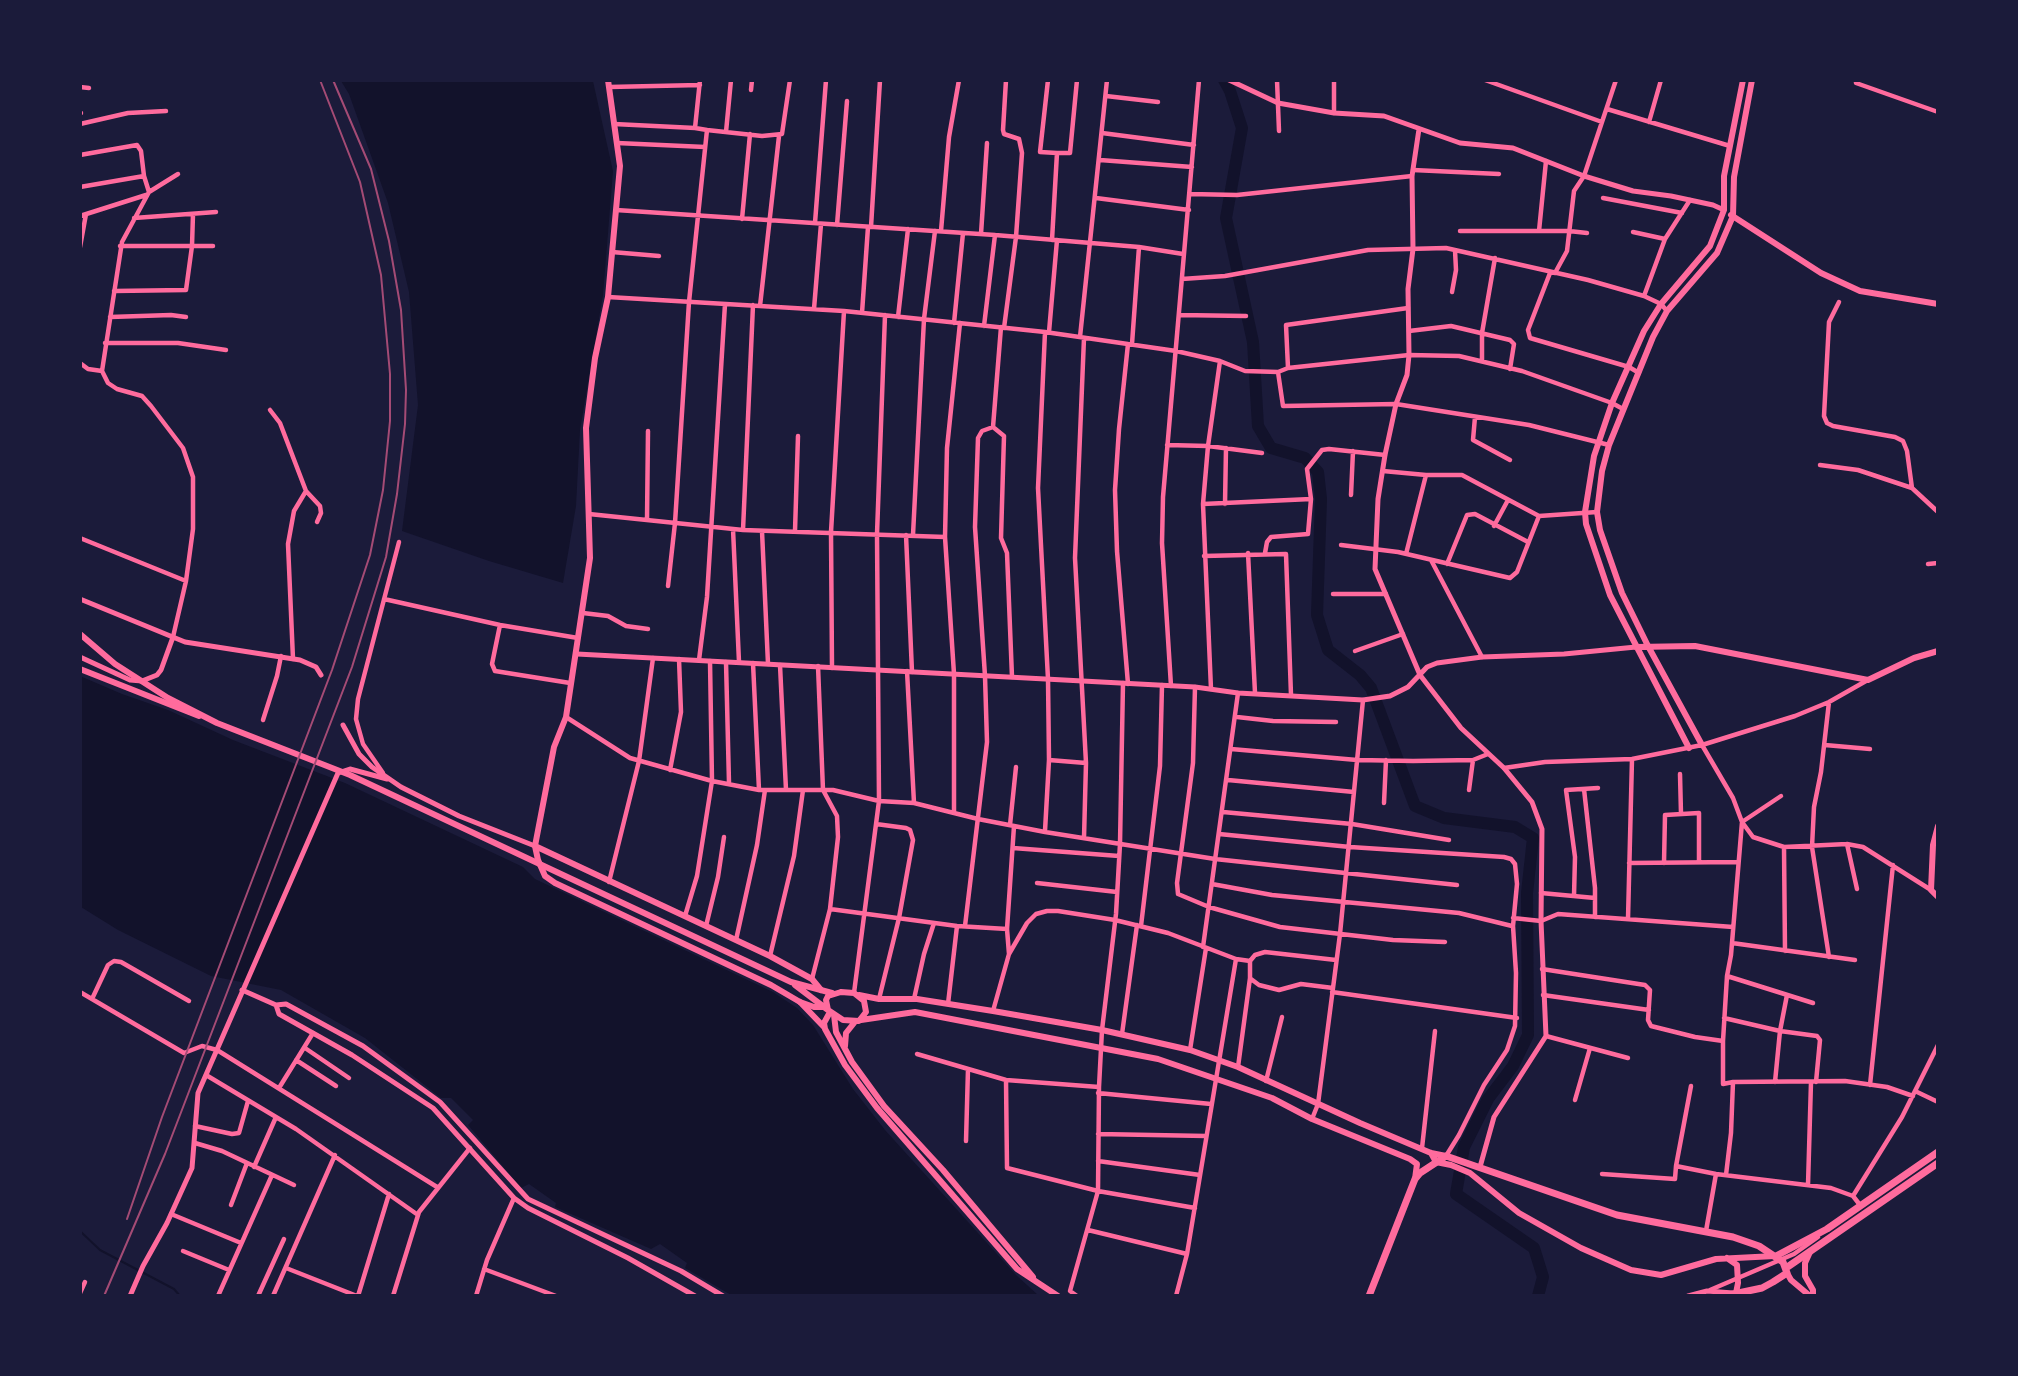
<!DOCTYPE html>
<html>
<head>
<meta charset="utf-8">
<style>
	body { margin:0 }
	#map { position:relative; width:2018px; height:1376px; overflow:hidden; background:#1b1b3a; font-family:"Nunito Sans",sans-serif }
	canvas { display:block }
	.frame { position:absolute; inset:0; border:82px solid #1b1b3a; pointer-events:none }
</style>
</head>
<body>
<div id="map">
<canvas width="2018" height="1376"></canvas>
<div class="frame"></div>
</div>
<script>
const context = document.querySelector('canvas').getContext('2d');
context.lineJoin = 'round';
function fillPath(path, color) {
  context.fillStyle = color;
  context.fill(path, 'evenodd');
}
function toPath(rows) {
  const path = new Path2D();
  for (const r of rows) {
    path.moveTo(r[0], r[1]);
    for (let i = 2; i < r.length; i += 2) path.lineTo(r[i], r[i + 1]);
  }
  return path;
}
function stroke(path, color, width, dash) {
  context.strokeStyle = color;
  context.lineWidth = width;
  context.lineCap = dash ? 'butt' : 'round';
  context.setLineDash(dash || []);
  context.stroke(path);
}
const water = toPath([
	[341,81,593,81,613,171,603,295,580,430,576,506,563,583,489,561,402,531,418,405,409,292,388,203,349,94],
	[80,676,122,694,168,710,233,740,345,783,523,867,535,879,554,888,773,992,797,1008,813,1025,853,1089,885,1130,1016,1275,1038,1295,731,1295,685,1268,687,1263,660,1244,651,1249,555,1207,556,1203,529,1184,521,1188,468,1125,473,1120,451,1098,441,1098,365,1038,281,990,211,976,118,930,81,907]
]);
const stream = toPath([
	[80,1231,100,1250,174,1289,180,1296]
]);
const river = toPath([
	[1224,80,1230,91,1242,128,1226,218,1253,342,1258,426,1271,448,1305,458,1318,472,1321,499,1317,615,1328,650,1360,675,1371,688,1415,806,1444,818,1515,827,1533,838,1527,893,1528,1035,1513,1066,1488,1099,1464,1147,1456,1194,1534,1248,1543,1277,1538,1296]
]);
const minor = toPath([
	[1048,80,1040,152,1057,153,1052,240],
	[1277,80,1279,131],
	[1334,80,1334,113],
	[1485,80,1602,122],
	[1856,80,1856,83,1938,112],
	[80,87,89,88],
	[609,87,700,85],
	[751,90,752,80],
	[1106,96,1158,102],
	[1607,109,1730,146],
	[80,113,81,113],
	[1649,122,1661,80],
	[80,124,128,113,166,111],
	[614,124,695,128],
	[707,130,762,136,782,134,790,80],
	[726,132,731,80],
	[1102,133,1194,145],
	[617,143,705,147],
	[1057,153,1070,153,1077,80],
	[80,155,137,145,141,151,144,176,149,192],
	[1100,160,1192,167],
	[1413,170,1499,174],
	[80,187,144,176],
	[1190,194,1237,195,1412,176],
	[1096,198,1189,210],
	[1603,198,1682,213],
	[616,210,995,235,1139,247,1183,254],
	[80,216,146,195],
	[134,218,216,212],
	[742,219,750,134],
	[815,223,826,80],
	[837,225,847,101],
	[871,227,880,80],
	[941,231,949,137,959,80],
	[1460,231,1569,231,1587,233],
	[1539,231,1546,161],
	[1633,232,1665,239],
	[981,234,987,143],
	[120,246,213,246],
	[80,247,86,214],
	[612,252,659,256],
	[1550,273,1528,330,1530,338,1629,367,1639,373],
	[1555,273,1567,251,1574,191,1584,176,1616,80],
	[1182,279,1225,276,1368,250,1446,248,1588,280,1644,296,1661,304,1667,311],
	[114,291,186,290,192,246,193,214],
	[1452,292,1456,270,1455,250],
	[1644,296,1665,239,1690,200],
	[608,297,844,311,1045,332,1176,351,1220,361,1245,371,1278,372,1288,368,1409,355,1459,356,1522,371,1612,403,1623,409],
	[1839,302,1829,322,1824,416,1827,423,1833,426,1895,437,1903,441,1907,451,1912,488],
	[760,306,779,136],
	[814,309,821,224],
	[862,313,868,227],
	[1179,315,1246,316],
	[110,317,171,315,186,317],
	[898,317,908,229],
	[954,323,963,233],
	[984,326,995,235],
	[1004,328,1016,237,1022,153,1019,139,1004,134,1003,130,1006,80],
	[1409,331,1451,326,1510,340,1514,344,1510,369],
	[1045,332,1038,488,1048,679,1049,760,1045,831],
	[1049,332,1057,240],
	[1080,337,1107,80],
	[1084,338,1075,558,1086,763,1084,838],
	[105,343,178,343,226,350],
	[1128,344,1119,429,1115,490,1117,551,1128,684],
	[1132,344,1139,247],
	[1482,360,1482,333,1495,258],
	[80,363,88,369,102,371],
	[1288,368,1286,325,1408,308],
	[1278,372,1283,406,1396,404,1529,425,1609,445],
	[270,410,280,423,306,491,320,506,321,513,317,522],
	[1475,417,1473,440,1510,460],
	[993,427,1001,327],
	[1167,445,1208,446,1262,453],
	[1820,465,1858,470,1912,488,1938,512],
	[1383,471,1426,475,1462,475,1539,516,1597,512],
	[1351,495,1353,451],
	[1203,504,1311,499,1307,469,1322,450,1329,449,1385,455],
	[1225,504,1226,448],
	[589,514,743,530,945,537],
	[647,520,648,431],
	[1494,526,1508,500],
	[733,529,739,662],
	[743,530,753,305],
	[762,531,768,664],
	[795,531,798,436],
	[906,535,912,672],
	[913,535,924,319,935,231],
	[80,538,186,581],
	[1341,545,1398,552,1510,578,1517,572,1539,516],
	[1248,553,1255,693],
	[1265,553,1267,542,1271,537,1308,534,1311,499],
	[1406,554,1426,475],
	[1204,556,1286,554,1291,695],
	[1431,560,1482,657],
	[1447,564,1467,515,1475,514,1528,542],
	[1928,564,1938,563],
	[668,586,675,523,689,302,707,130,695,128,700,80],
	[1333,594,1386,594],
	[384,599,500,625,578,638],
	[583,613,608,616,626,626,648,629],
	[500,625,492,664,495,671,570,683],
	[173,637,186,581,193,529,193,477,183,448,151,406,142,396,117,389,108,383,102,371,122,242,149,192,178,174],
	[1355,651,1403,634],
	[293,659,288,544,294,511,306,491],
	[699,660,707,597,725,304],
	[726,662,729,783],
	[753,663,759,790],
	[780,665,786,790],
	[818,666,823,790,837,816,838,837,830,909,957,926,1007,929],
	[832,668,831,532,844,311],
	[907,671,914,803],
	[1171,686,1162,543,1163,497,1199,80],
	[1195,687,1193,763,1177,883,1178,894,1209,907,1280,927,1393,940,1445,942],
	[1211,689,1203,504,1208,446,1220,361],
	[1829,702,1821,772,1814,807,1812,847,1829,957],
	[566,717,630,758,712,781,759,790,833,790,879,801,914,803,978,819,1045,832,1215,859,1457,885],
	[1237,717,1273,721,1336,722],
	[263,720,277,676,281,656],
	[1702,745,1733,798,1742,822,1753,837,1784,847,1847,844,1863,847,1931,890],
	[1825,745,1870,749],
	[1231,749,1357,760,1413,761,1473,760,1488,754],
	[1049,760,1086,763],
	[1504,768,1545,762,1632,759,1702,745,1795,716,1829,702,1866,681],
	[670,770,681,712,679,659],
	[383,773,363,744,356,719,358,699,399,542],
	[1680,774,1681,814],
	[1228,780,1354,792],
	[1584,789,1595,888,1595,917],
	[1469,790,1473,760],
	[1384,803,1386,760],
	[954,811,954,674,945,537,947,448,960,323],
	[1223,812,1352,824,1449,840],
	[1742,822,1731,955,1727,976,1723,1041,1723,1084,1733,1082,1845,1081,1887,1087,1913,1096],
	[1742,822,1781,796],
	[876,824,906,828,910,830,913,840,899,918,879,999],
	[1010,825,1016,767],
	[1219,834,1350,847,1504,857,1511,859,1515,864,1517,884,1513,926,1516,973,1515,1026,1507,1050,1484,1085,1459,1135,1446,1156],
	[1847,844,1857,889],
	[1784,847,1785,951],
	[1013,848,1119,856],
	[1629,863,1738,862],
	[1664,863,1665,815,1699,813,1699,862],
	[609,882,639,761,653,658],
	[1037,883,1117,892],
	[1212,884,1272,895,1459,913,1512,926],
	[1541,893,1595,898],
	[1574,896,1575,857,1566,790,1598,788],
	[685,916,697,876,712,781,710,661],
	[1513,918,1541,921,1558,914,1733,927],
	[1628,919,1632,759],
	[706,926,718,877,724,837],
	[965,926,987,742,985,676,975,527,978,438,982,431,993,427,1004,436,1001,538,1007,553,1012,677],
	[1141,926,1160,766,1162,685],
	[736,940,757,845,765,790],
	[1732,943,1855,960],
	[1203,947,1238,693],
	[1009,954,1007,929,1014,826],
	[770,956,794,856,803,790],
	[1542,969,1645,985,1650,990,1648,1020,1651,1026,1695,1037,1723,1041],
	[1727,976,1813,1003],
	[812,979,830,909],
	[1251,979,1259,985,1279,990,1301,984,1333,988],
	[80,992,184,1053,202,1046,217,1050,437,1187],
	[1332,992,1517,1018],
	[854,993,879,801,877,534,885,315],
	[1543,995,1649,1010],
	[92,999,108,965,114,961,121,962,189,1001],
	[914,999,924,954,934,923],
	[948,1004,957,926],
	[993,1011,1009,954,1027,923,1036,914,1047,911,1058,911,1115,920,1168,933,1236,959,1250,961,1255,955,1265,952,1336,960],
	[1724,1018,1780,1031,1817,1036,1820,1040,1816,1082],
	[1122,1034,1137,925],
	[1546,1036,1628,1058],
	[305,1048,349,1078],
	[1190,1050,1206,948],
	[917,1054,1006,1080,1099,1087],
	[296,1060,336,1086],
	[1238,1067,1250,978,1250,961],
	[206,1075,296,1129,418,1215],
	[1006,1080,1007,1168,1098,1191,1195,1208],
	[1266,1081,1282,1017],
	[1775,1082,1780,1031,1787,995],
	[1870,1085,1893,865],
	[279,1088,313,1033],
	[1915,1091,1938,1102],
	[1098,1093,1211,1104],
	[1575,1100,1590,1048],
	[1312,1119,1318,1104,1340,934,1363,700],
	[195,1126,232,1134,239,1133,248,1101],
	[1098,1134,1206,1136],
	[966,1141,968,1069],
	[195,1143,222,1151,294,1185],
	[1422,1148,1435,1031],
	[1098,1161,1200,1175],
	[1676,1166,1691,1086],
	[254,1167,276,1117],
	[1602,1174,1675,1179,1676,1166,1716,1174,1831,1188,1853,1196,1860,1205],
	[1726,1175,1731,1133,1733,1082],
	[1808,1185,1811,1082],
	[1853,1196,1902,1117,1938,1045],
	[231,1205,247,1163],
	[171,1214,241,1243],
	[1088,1230,1187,1254],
	[1706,1231,1716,1174],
	[183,1251,229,1270],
	[286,1268,357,1296],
	[484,1269,556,1296],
	[1710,1290,1794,1254,1818,1237],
	[80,1293,85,1282],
	[218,1296,272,1175],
	[258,1296,284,1239],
	[273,1296,335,1155],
	[358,1296,389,1194],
	[393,1296,419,1212,470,1148],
	[476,1296,487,1260,514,1198],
	[1077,1296,1070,1291,1098,1191,1099,1087,1102,1030,1116,914,1120,844,1123,683],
	[1176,1296,1187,1254,1236,959]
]);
const tertiary = toPath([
	[1229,80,1278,103,1334,113,1384,116,1460,143,1513,148,1584,176,1633,191,1671,196,1713,205,1724,210],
	[1419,129,1412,176,1413,249,1408,289,1409,355,1407,375,1396,404,1385,455,1378,499,1375,569,1420,675,1461,728,1504,768,1532,802,1542,829,1541,921,1546,1036,1494,1117,1480,1167],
	[80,599,185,642,300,660,316,667,321,675],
	[577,654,1195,687,1238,693,1363,700,1390,696,1408,687,1427,667,1437,663,1482,657,1564,654,1636,647],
	[80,657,130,680,142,681,157,675,161,670,173,637],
	[343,725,359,754,372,767,401,787,459,816,535,846],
	[242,990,276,1005,286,1004,363,1046,440,1102,528,1199,681,1271,723,1296],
	[276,1005,279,1014,352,1055,433,1108,514,1198,528,1208,628,1258,695,1296],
	[130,1296,143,1266,167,1223,192,1168,198,1093,338,773,350,769,387,779],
	[1688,1296,1707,1291,1733,1293]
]);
const secondary = toPath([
	[608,80,620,166,608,297,595,358,586,428,590,558,566,717,554,747,535,846,538,860,545,876,555,883,771,985,800,1002,814,1007,825,1007],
	[1731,215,1821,273,1860,291,1938,304],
	[1636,647,1695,646,1868,680,1914,658,1938,651],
	[80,669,199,716],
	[1702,745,1648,646,1622,593,1600,530,1597,512,1602,471,1609,445,1653,337,1667,311,1717,253,1733,216,1734,177,1752,80],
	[1689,748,1610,595,1586,524,1585,512,1594,456,1612,403,1644,331,1661,304,1710,246,1724,210,1724,176,1743,80],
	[1938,826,1933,845,1931,890,1938,897],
	[535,846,770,956,812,979,821,990]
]);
const primary = toPath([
	[80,634,115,664,168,698,217,723,350,775,791,982,832,993],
	[795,985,828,1010],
	[841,992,854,993,864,1001,866,1012,859,1021,843,1020,828,1010,826,1000,828,996,841,992],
	[859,995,879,999,917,999,993,1011,1102,1030,1190,1050,1238,1067,1360,1123,1431,1153,1446,1156],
	[800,1002,824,1027],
	[830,1012,824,1023,825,1029,845,1065,877,1108,1017,1269,1058,1296],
	[834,1015,836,1032,852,1062,884,1106,943,1170,1033,1277],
	[861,1020,915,1012,1158,1059,1272,1098,1312,1119,1410,1159,1417,1164,1415,1179],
	[845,1046,846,1033,854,1023],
	[1431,1153,1436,1162,1451,1165,1470,1173,1519,1213,1581,1248,1631,1270,1661,1275,1716,1259,1775,1256],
	[1810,1252,1805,1263,1805,1276,1813,1290,1813,1296],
	[1727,1258,1737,1265,1738,1283,1736,1293],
	[1787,1273,1791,1280,1810,1296]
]);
const trunk = toPath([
	[1776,1256,1827,1229,1938,1152],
	[1786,1268,1938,1163],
	[1369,1296,1415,1179,1420,1173,1446,1156,1617,1215,1733,1237,1759,1246,1783,1262,1787,1273,1773,1282,1762,1288,1724,1296]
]);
const rail = toPath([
	[127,1219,162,1117,332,670,370,555,383,490,390,421,390,374,381,275,360,182,320,80],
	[104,1296,165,1154,352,667,386,557,397,494,405,424,406,390,401,310,389,241,371,169,333,80]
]);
fillPath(water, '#12122b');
stroke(stream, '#12122b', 2);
stroke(river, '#12122b', 12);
stroke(minor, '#ff6b9d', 4.5);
stroke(tertiary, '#ff6b9d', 5);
stroke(secondary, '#ff6b9d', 6);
stroke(primary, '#ff6b9d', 6);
stroke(trunk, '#ff6b9d', 7);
stroke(rail, '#a44b75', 2);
</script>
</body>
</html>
